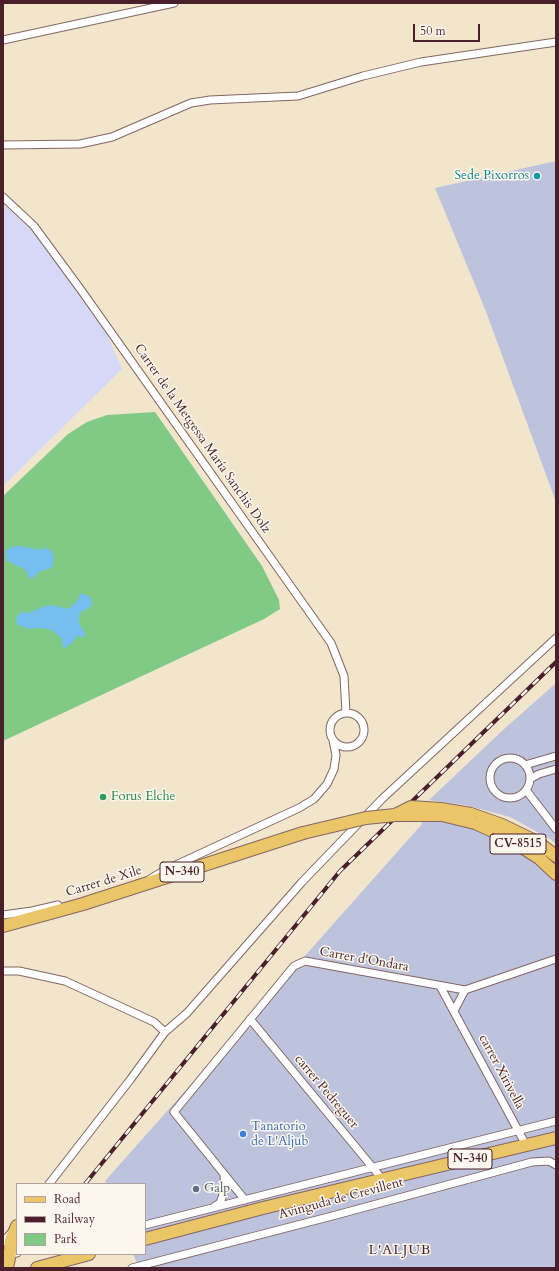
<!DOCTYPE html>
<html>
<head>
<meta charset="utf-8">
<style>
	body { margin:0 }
	#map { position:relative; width:559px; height:1271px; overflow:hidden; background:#f1e6cc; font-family:Cardo,serif }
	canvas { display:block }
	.frame { position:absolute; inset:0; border:4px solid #4a1f2b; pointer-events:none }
	.legend { position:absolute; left:16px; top:1183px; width:130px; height:72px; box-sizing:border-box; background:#fbf7ec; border:1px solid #b4a19f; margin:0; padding:5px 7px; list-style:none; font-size:12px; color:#4a1f2b }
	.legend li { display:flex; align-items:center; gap:8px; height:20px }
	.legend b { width:20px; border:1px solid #b4a19f }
	.scale { position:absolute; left:413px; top:24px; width:67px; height:18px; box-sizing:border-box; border:2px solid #4a1f2b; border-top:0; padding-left:5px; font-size:12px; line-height:14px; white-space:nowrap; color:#4a1f2b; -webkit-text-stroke:3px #fbf7ec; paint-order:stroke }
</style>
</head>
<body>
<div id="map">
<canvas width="559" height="1271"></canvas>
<div class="frame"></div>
<ul class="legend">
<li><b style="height:5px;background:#ebc669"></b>Road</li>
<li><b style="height:5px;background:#4a1f2b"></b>Railway</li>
<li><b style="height:11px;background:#81ca86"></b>Park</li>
</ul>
<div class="scale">50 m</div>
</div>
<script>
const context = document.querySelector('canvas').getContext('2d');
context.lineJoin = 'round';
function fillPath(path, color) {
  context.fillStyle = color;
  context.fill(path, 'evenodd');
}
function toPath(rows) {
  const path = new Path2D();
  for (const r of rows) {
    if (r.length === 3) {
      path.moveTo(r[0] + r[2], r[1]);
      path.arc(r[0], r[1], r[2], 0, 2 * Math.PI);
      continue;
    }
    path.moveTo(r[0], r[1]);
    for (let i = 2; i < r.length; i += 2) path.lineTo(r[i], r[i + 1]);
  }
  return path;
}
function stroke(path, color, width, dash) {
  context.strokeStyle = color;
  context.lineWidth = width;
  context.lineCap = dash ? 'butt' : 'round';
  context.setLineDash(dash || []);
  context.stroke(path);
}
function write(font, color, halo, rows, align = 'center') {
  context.font = font + ' Cardo,serif';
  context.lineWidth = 3;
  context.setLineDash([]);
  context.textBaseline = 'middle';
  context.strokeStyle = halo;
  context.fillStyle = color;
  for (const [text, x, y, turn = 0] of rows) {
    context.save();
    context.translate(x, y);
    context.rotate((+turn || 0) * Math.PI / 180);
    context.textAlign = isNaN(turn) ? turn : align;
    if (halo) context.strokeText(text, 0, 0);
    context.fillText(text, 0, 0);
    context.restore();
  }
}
const built = toPath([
	[3,204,32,230,107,334,122,369,3,486]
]);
const industrial = toPath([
	[556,161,556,502,485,309,435,188],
	[556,683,556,844,550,839,510,817,465,805,429,800,503,730],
	[420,818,445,819,510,838,556,875,556,1268,139,1268,133,1254,145,1254,145,1184,106,1184,105,1181,422,824]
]);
const green = toPath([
	[155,412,262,566,279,600,280,609,264,619,3,741,3,496,68,434,87,422,107,415]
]);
const water = toPath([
	[16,546,27,547,38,550,44,548,49,549,52,552,54,558,52,568,40,571,32,579,28,576,26,570,7,561,6,554,7,549],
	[80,594,85,594,91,598,92,604,89,608,82,611,79,616,79,622,82,629,85,632,85,637,77,636,73,642,65,648,62,646,62,639,52,630,39,628,30,629,17,625,16,621,17,616,22,612,29,613,45,606,52,605,68,609,78,600]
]);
const minor = toPath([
	[3,40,174,3],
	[3,145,80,144,112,137,191,103,210,100,298,96,363,76,421,62,556,42],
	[3,197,34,226,81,290,331,643,344,676,346,713],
	[347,730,17],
	[510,778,20],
	[525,765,556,756],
	[530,779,539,774,556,769],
	[526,790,556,829],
	[150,879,165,870,299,808,314,799,327,784,334,769,336,755,333,740],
	[3,915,32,911,58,905],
	[3,971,19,971,65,981,154,1022,165,1032,130,1080,49,1184],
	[440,986,526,1145],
	[454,1011,465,990],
	[250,1019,383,1180],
	[165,1032,187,1013,302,882,382,799,556,638],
	[245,1200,174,1112,294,966,305,961,465,990,556,959],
	[215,1206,220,1203,225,1189,224,1175],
	[145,1225,556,1121],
	[3,1242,11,1233],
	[3,1255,17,1253],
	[132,1268,336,1215,532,1162,549,1161,556,1165]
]);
const primary = toPath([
	[475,823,508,838,539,858,556,874]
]);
const trunk = toPath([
	[471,814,502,825,537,842,556,856],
	[3,926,83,904,303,833],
	[145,1239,263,1208,556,1138],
	[7,1268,10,1253,11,1240,17,1226],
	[37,1268,89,1254]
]);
const rail = toPath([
	[85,1184,340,871,556,662]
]);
const primaryBridge = toPath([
	[395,815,442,815,475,823]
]);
const trunkBridge = toPath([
	[303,833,366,818,395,815,411,807,441,809,471,814]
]);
const markers = [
	[537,176,4,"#0f9aa8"],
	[103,797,4,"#2e9e5b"],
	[243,1134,4,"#3f7fe0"],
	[196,1189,4,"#5c6f8a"]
];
const shields = [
	[518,844,56],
	[182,872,44],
	[470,1159,44]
];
const shieldNames = [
	["CV-8515",518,844],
	["N-340",182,872],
	["N-340",470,1159]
];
const cultureNames = [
	["Sede Pixorros",529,176]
];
const streetNames = [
	["Carrer de la Metgessa María Sanchis Dolz",202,439,55],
	["Carrer de Xile",104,882,-17],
	["Carrer d'Ondara",364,960,10],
	["carrer Xirivella",501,1072,62],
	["carrer Pedreguer",326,1092,50],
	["Avinguda de Crevillent",341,1199,-15]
];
const leisureNames = [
	["Forus Elche",111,797]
];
const shopNames = [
	["Tanatorio",251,1127],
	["de L'Aljub",251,1142]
];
const serviceNames = [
	["Galp",204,1189]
];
const neighbourhoodNames = [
	["L'ALJUB",400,1251]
];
fillPath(built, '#d6d8f8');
fillPath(industrial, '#bec3dd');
fillPath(green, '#81ca86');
fillPath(water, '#77bfef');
stroke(minor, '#846563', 9);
stroke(primary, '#846563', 14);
stroke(trunk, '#846563', 14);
stroke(minor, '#fff', 7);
stroke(primary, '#ebc669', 12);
stroke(trunk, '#ebc669', 12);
stroke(rail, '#4a1f2b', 4);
stroke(rail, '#fbf7ec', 2.5, [8]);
stroke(primaryBridge, '#846563', 14, []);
stroke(trunkBridge, '#846563', 14, []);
stroke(primaryBridge, '#ebc669', 12);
stroke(trunkBridge, '#ebc669', 12);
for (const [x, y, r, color] of markers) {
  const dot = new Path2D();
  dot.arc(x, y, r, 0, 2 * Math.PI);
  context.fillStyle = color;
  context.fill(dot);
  stroke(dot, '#fbf7ec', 1.5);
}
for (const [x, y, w] of shields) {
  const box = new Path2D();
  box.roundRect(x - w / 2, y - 10, w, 20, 3);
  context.fillStyle = '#fbf7ec';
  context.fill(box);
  stroke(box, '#4a1f2b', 1);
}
write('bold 12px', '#4a1f2b', null, shieldNames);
write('13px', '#0d838f', '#fbf7ec', cultureNames, 'right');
write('13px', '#4a1f2b', '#fbf7ec', streetNames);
write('13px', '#27864d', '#fbf7ec', leisureNames, 'left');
write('13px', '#366cbe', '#fbf7ec', shopNames, 'left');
write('13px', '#4e5e75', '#fbf7ec', serviceNames, 'left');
context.letterSpacing = '1px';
write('14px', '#4a1f2b', '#fbf7ec', neighbourhoodNames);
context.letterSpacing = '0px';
</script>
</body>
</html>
